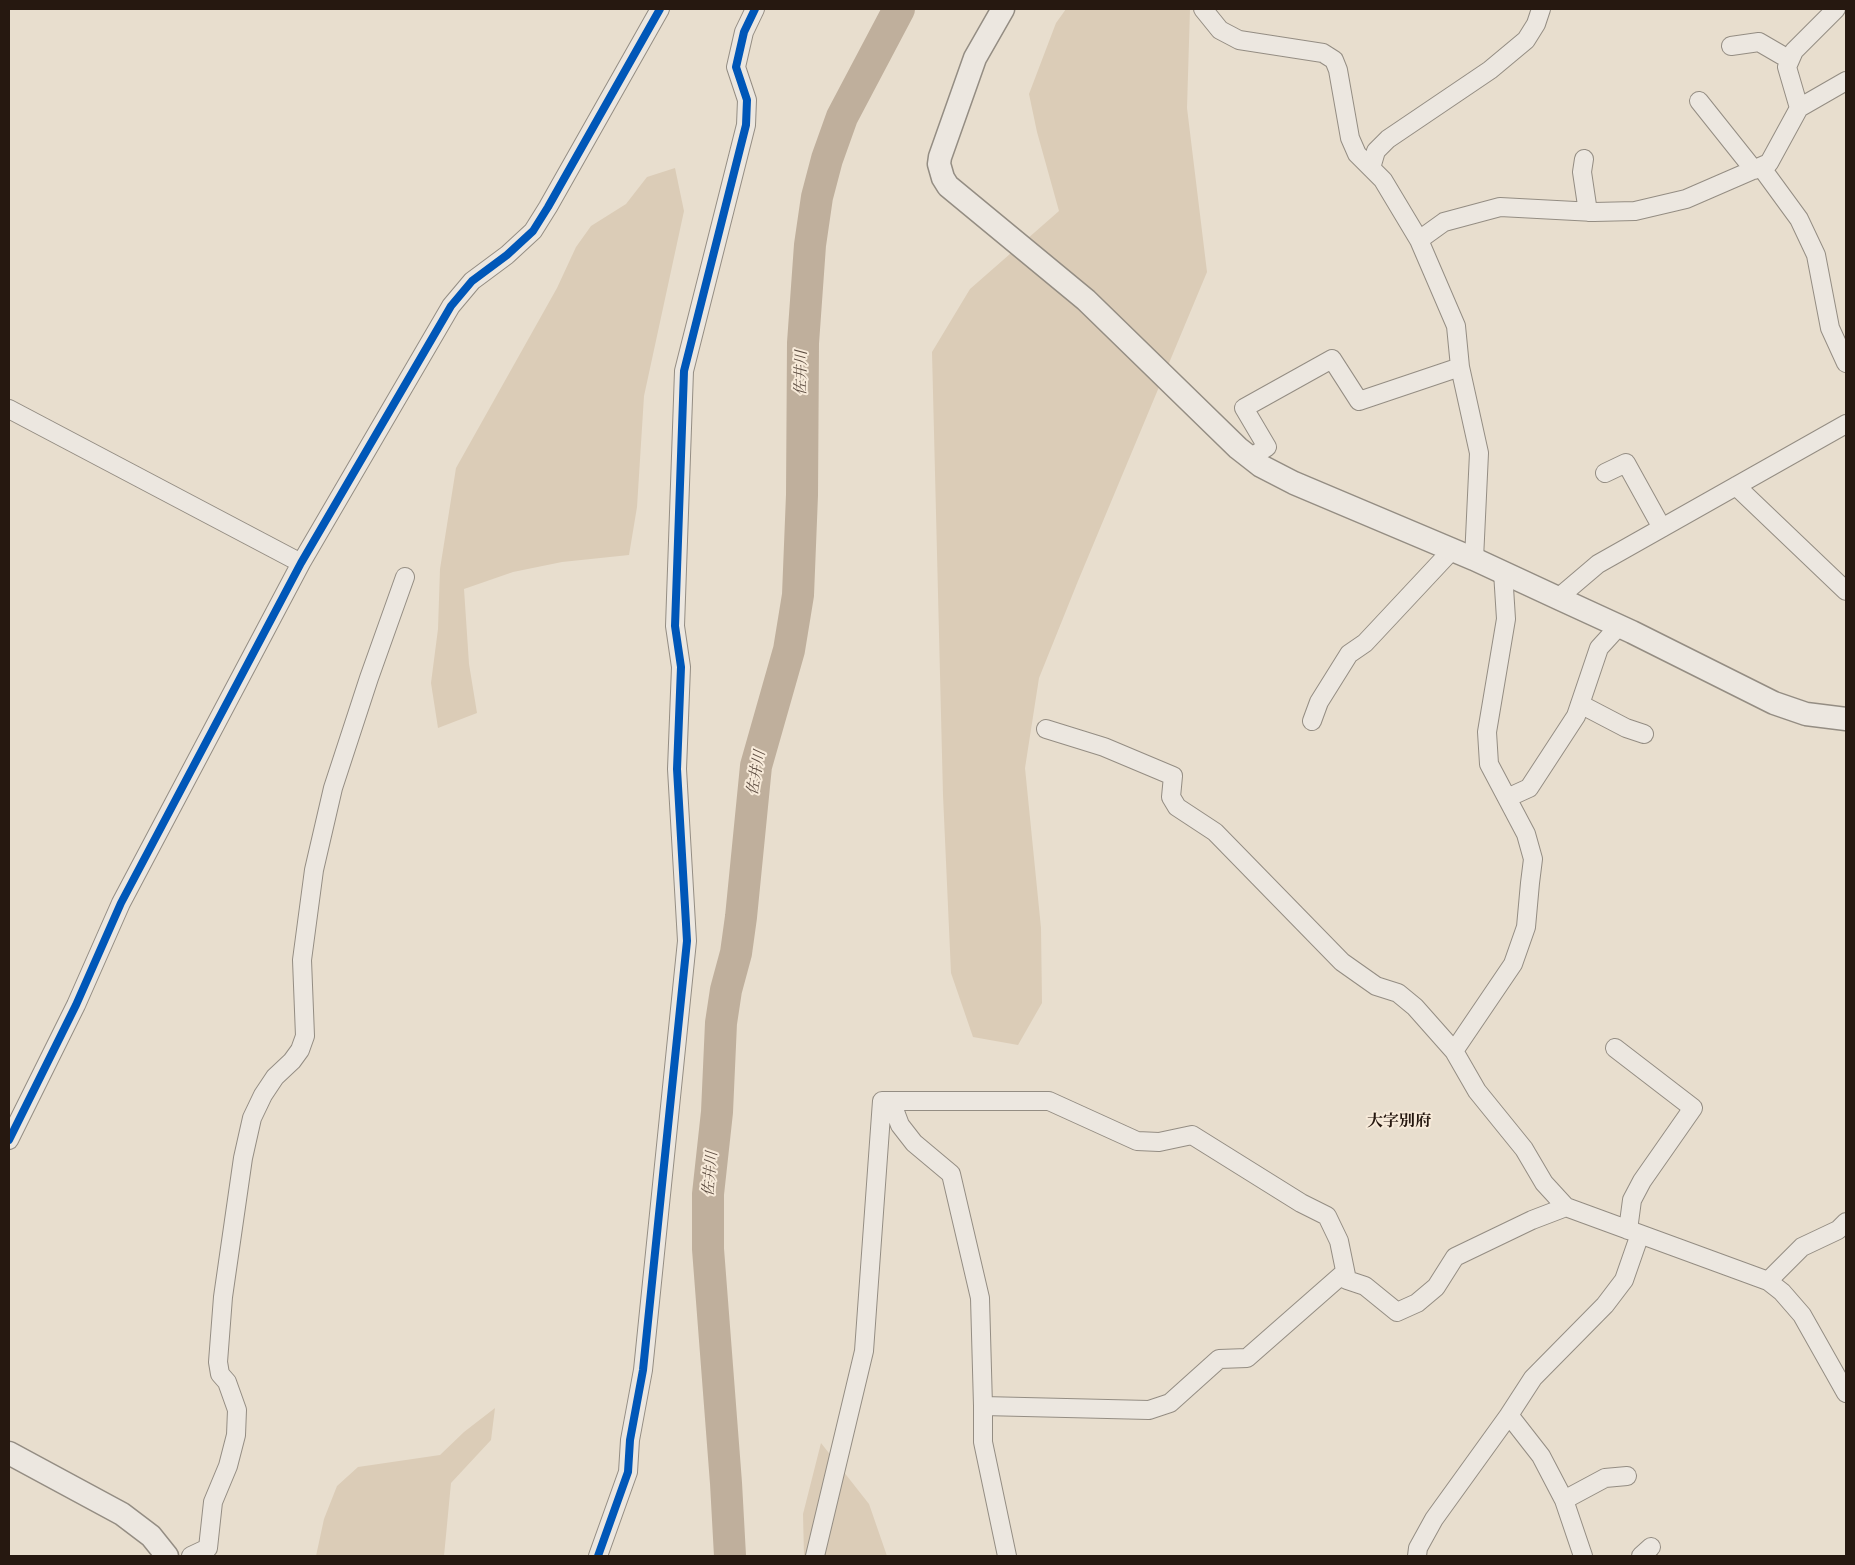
<!DOCTYPE html>
<html>
<head>
<meta charset="utf-8">
<style>
	body { margin:0 }
	#map { position:relative; width:1855px; height:1565px; overflow:hidden; background:#e8dece; font-family:"IM FELL Great Primer",serif }
	canvas { display:block }
	.frame { position:absolute; inset:0; border:10px solid #261810; pointer-events:none }
</style>
</head>
<body>
<div id="map">
<canvas width="1855" height="1565"></canvas>
<div class="frame"></div>
</div>
<script>
const context = document.querySelector('canvas').getContext('2d');
context.lineJoin = 'round';
function fillPath(path, color) {
  context.fillStyle = color;
  context.fill(path, 'evenodd');
}
function toPath(rows) {
  const path = new Path2D();
  for (const r of rows) {
    path.moveTo(r[0], r[1]);
    for (let i = 2; i < r.length; i += 2) path.lineTo(r[i], r[i + 1]);
  }
  return path;
}
function stroke(path, color, width, dash) {
  context.strokeStyle = color;
  context.lineWidth = width;
  context.lineCap = dash ? 'butt' : 'round';
  context.setLineDash(dash || []);
  context.stroke(path);
}
function write(font, color, halo, rows, align = 'center') {
  context.font = font + ' "IM FELL Great Primer","Noto Serif JP",serif';
  context.lineWidth = 4;
  context.setLineDash([]);
  context.textBaseline = 'middle';
  context.strokeStyle = halo;
  context.fillStyle = color;
  for (const [text, x, y, turn = 0] of rows) {
    context.save();
    context.translate(x, y);
    context.rotate((+turn || 0) * Math.PI / 180);
    context.textAlign = isNaN(turn) ? turn : align;
    if (halo) context.strokeText(text, 0, 0);
    context.fillText(text, 0, 0);
    context.restore();
  }
}
const green = toPath([
	[1066,9,1190,9,1187,108,1207,272,1078,581,1039,678,1025,768,1041,928,1042,1003,1018,1045,973,1037,951,973,943,795,932,352,970,289,1059,211,1037,132,1029,94,1056,23],
	[675,168,684,211,644,396,637,507,629,555,562,562,513,572,464,589,469,664,477,713,438,728,431,683,438,629,440,569,456,468,557,288,576,247,591,226,626,204,647,177],
	[495,1408,491,1440,451,1483,444,1556,316,1556,324,1519,337,1486,358,1467,440,1455,464,1432],
	[821,1443,869,1504,887,1556,804,1556,803,1514]
]);
const river = toPath([
	[730,1556,726,1483,708,1249,708,1194,717,1112,721,1023,726,990,736,953,741,917,756,766,789,650,798,595,802,495,803,343,810,245,817,197,827,159,842,117,899,9]
]);
const minor = toPath([
	[1203,9,1220,30,1239,40,1323,53,1334,60,1338,70,1350,138,1357,154,1383,180,1419,240,1456,326,1460,367,1479,453,1474,559],
	[1731,46,1759,42,1790,60],
	[1699,101,1754,170],
	[1799,108,1787,67,1794,51,1836,9],
	[1584,159,1582,172,1588,212],
	[1761,167,1799,219,1816,255,1830,328,1846,363],
	[1371,168,1376,151,1388,139,1490,70,1526,40,1536,24,1541,9],
	[1419,240,1444,222,1500,207,1594,212,1635,211,1686,199,1769,163,1799,108,1846,81],
	[9,409,301,563],
	[1250,458,1267,447,1244,408,1332,359,1359,401,1460,367],
	[1605,473,1626,463,1662,528],
	[1736,486,1846,591],
	[1558,598,1598,564,1846,424],
	[1580,704,1626,728,1644,734],
	[1312,721,1319,702,1349,654,1365,643,1452,550],
	[1046,729,1104,747,1173,776,1171,797,1177,807,1215,832,1342,962,1376,986,1398,993,1415,1007,1454,1051,1477,1091,1524,1149,1544,1183,1566,1207,1768,1281,1782,1292,1802,1315,1846,1393],
	[1507,798,1529,788,1576,716,1599,648,1619,626],
	[1615,1048,1693,1108,1642,1181,1632,1200,1628,1230],
	[1454,1051,1513,964,1526,927,1530,883,1533,859,1526,834,1489,764,1487,732,1506,619,1503,572],
	[891,1101,900,1125,914,1143,951,1174,980,1298,983,1406],
	[9,1140,76,1005,121,903,301,563,451,306,472,281,507,255,533,231,548,207,660,9],
	[1768,1281,1802,1247,1838,1230,1846,1222],
	[1509,1415,1533,1378,1605,1305,1624,1280,1640,1234],
	[1564,1500,1605,1478,1627,1476],
	[191,1556,208,1548,213,1502,228,1466,236,1435,237,1410,227,1382,220,1374,218,1362,223,1297,243,1158,252,1118,263,1095,275,1077,292,1061,300,1050,305,1036,302,960,314,870,333,788,369,678,405,577],
	[598,1556,628,1472,630,1440,643,1370,687,941,677,769,681,667,675,626,684,371,746,125,747,100,736,67,744,32,755,9],
	[815,1556,864,1351,882,1101,1049,1101,1137,1141,1159,1142,1192,1135,1301,1203,1327,1216,1339,1241,1347,1280,1365,1286,1397,1312,1417,1303,1436,1287,1455,1257,1532,1220,1566,1207],
	[1007,1556,983,1442,983,1406,1149,1410,1170,1403,1219,1359,1247,1358,1345,1272],
	[1417,1556,1418,1548,1434,1519,1509,1415,1541,1456,1564,1500,1583,1556],
	[1641,1556,1651,1547]
]);
const tertiary = toPath([
	[1003,9,975,58,940,157,939,164,943,178,948,186,1086,300,1238,448,1261,466,1294,483,1474,559,1558,598,1632,632,1774,703,1806,714,1846,719],
	[9,1453,122,1514,151,1536,167,1556]
]);
const cycleway = toPath([
	[9,1140,76,1005,121,903,301,563,451,306,472,281,507,255,533,231,548,207,660,9],
	[598,1556,628,1472,630,1440,643,1370,687,941,677,769,681,667,675,626,684,371,746,125,747,100,736,67,744,32,755,9]
]);
const waterNames = [
	["佐井川",802,373,-89],
	["佐井川",757,773,-80],
	["佐井川",711,1174,-85]
];
const quarterNames = [
	["大字別府",1399,1122]
];
fillPath(green, '#dbccb7');
stroke(river, '#bfaf9c', 32);
stroke(minor, '#948d83', 20);
stroke(tertiary, '#948d83', 25);
stroke(minor, '#ece7e0', 18);
stroke(tertiary, '#ece7e0', 22);
stroke(cycleway, '#0057b8', 8);
write('italic 15px', '#5c4c40', '#f7ead9', waterNames);
write('bold 16px', '#261810', '#f7ead9', quarterNames);
</script>
</body>
</html>
